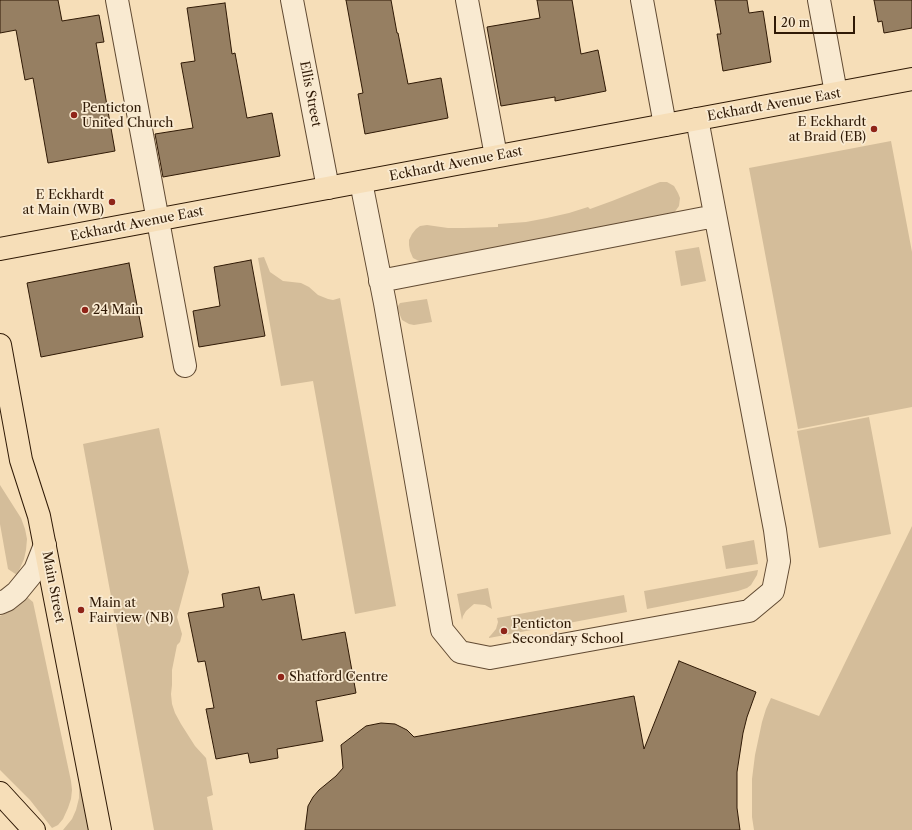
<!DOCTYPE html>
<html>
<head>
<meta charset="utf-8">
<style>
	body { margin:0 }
	#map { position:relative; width:912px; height:830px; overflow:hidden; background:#f6deb8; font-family:"Libre Caslon Text",serif }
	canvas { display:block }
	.scale { position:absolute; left:774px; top:16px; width:81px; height:18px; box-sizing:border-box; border:2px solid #2f1905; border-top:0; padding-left:5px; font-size:12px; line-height:14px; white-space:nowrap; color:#2f1905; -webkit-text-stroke:3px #f9ead1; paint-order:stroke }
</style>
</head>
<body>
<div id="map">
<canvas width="912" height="830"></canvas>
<div class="scale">20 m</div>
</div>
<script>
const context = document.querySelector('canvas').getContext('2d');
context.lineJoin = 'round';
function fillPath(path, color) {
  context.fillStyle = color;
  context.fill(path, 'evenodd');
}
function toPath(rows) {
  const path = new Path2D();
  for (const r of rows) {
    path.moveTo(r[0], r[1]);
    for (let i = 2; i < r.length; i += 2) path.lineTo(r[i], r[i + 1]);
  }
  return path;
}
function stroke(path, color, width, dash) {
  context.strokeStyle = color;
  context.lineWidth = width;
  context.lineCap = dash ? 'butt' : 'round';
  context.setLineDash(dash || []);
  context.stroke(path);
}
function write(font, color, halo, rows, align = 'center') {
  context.font = font + ' "Libre Caslon Text",serif';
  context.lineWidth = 3.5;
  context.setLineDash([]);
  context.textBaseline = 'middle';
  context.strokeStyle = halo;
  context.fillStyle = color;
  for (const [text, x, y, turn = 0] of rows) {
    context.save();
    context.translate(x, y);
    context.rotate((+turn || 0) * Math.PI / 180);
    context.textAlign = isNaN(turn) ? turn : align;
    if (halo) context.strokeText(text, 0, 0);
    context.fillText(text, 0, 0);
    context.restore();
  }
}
const green = toPath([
	[891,141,912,252,912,407,798,429,749,168],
	[660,182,667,182,674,186,678,193,680,198,679,206,674,213,419,263,419,261,413,258,410,251,409,245,409,240,412,234,416,229,420,226,427,225,448,228,464,228,498,227,498,224,526,222,547,218,569,213,588,207,590,209,612,201],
	[699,247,706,281,681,286,675,251],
	[264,257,270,272,283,281,301,283,309,287,318,295,328,299,333,300,340,298,396,606,355,614,313,381,281,386,258,258],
	[427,299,432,322,414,325,409,324,402,320,398,310,398,306,400,303],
	[869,417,891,534,819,548,797,431],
	[159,428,189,572,177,617,182,634,180,642,177,645,172,670,172,685,171,694,172,704,175,713,181,724,195,746,206,758,213,795,207,797,213,830,154,830,83,444],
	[0,485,21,518,25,529,27,539,26,550,24,559,17,575,8,569,0,524],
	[912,526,912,830,754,830,752,817,752,779,755,755,762,722,766,709,771,698,819,716],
	[754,540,758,564,726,569,722,546],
	[758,570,757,575,751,585,747,588,738,591,647,609,644,591],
	[488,588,492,609,485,605,474,604,466,611,463,616,462,620,457,594],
	[624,595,627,612,489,638,489,637,491,635,496,629,498,622,497,618],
	[27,597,33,602,71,781,72,790,71,799,68,808,63,819,58,825,52,828,30,800,0,770,0,616,16,608],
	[79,783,89,830,63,830,72,819,76,810,79,798]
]);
const building = toPath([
	[0,0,58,0,62,21,99,15,104,42,96,43,115,151,48,163,33,78,25,80,16,30,0,33,0,0],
	[346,0,391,0,397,33,398,33,408,84,441,78,448,118,365,134,358,94,363,93,346,0],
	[537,0,572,0,581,54,598,50,606,91,555,101,555,97,501,106,487,27,540,18,537,0],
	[715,0,747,0,749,13,763,11,771,62,723,71,717,34,721,34,715,0],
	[874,0,912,0,912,28,884,33,882,21,878,22,874,0],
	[225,3,232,54,235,53,247,118,272,113,280,156,163,177,155,134,193,128,181,63,195,61,187,8,225,3],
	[251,260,265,336,199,347,193,311,220,306,214,267,251,260],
	[129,263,143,337,41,357,27,283,129,263],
	[259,587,262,600,294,594,302,640,345,632,356,693,316,701,323,741,277,749,278,758,250,763,248,753,216,759,206,709,214,708,205,661,198,662,188,613,224,607,222,594,259,587],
	[679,661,756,692,747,717,743,733,737,772,737,808,740,830,305,830,308,806,313,797,319,790,336,776,343,768,341,745,366,726,381,723,395,724,407,730,414,737,634,696,644,749,679,661]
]);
const minor = toPath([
	[117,0,185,366],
	[292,0,328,188],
	[467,0,496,156],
	[642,0,665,125],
	[819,0,836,93],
	[361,182,385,303,442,630,460,652,490,658,749,611,773,591,779,561,775,530,697,119],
	[380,281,715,216],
	[0,603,7,600,17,592,35,570,45,545]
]);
const major = toPath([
	[0,249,912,79],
	[0,345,21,460,39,516,100,830],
	[0,793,11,805,34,830]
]);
const markers = [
	[74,115,4,"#8f2418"],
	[874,129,4,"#8f2418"],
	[112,202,4,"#8f2418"],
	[85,310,4,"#8f2418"],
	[81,610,4,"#8f2418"],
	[504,631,4,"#8f2418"],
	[281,677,4,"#8f2418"]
];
const streetNames = [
	["Ellis Street",310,94,79],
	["Eckhardt Avenue East",774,105,-10],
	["Eckhardt Avenue East",456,164,-11],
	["Eckhardt Avenue East",137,224,-11],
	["Main Street",53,587,79]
];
const poiNames = [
	["Penticton",82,108],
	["United Church",82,123],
	["E Eckhardt",866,122,"right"],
	["at Braid (EB)",866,137,"right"],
	["E Eckhardt",104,195,"right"],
	["at Main (WB)",104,210,"right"],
	["24 Main",93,310],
	["Main at",89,603],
	["Fairview (NB)",89,618],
	["Penticton",512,624],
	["Secondary School",512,639],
	["Shatford Centre",289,677]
];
fillPath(green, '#d4bd9a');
fillPath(building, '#967f62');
stroke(building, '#2f1905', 1);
stroke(minor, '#614a32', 24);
stroke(major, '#2f1905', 24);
stroke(minor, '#f9ead1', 22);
stroke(major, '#f6deb8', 22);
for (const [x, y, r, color] of markers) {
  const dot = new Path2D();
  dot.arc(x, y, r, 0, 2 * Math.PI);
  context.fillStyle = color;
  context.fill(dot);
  stroke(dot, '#f9ead1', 1.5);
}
write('13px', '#2f1905', '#f9ead1', streetNames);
write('13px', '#2f1905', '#f9ead1', poiNames, 'left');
</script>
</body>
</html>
